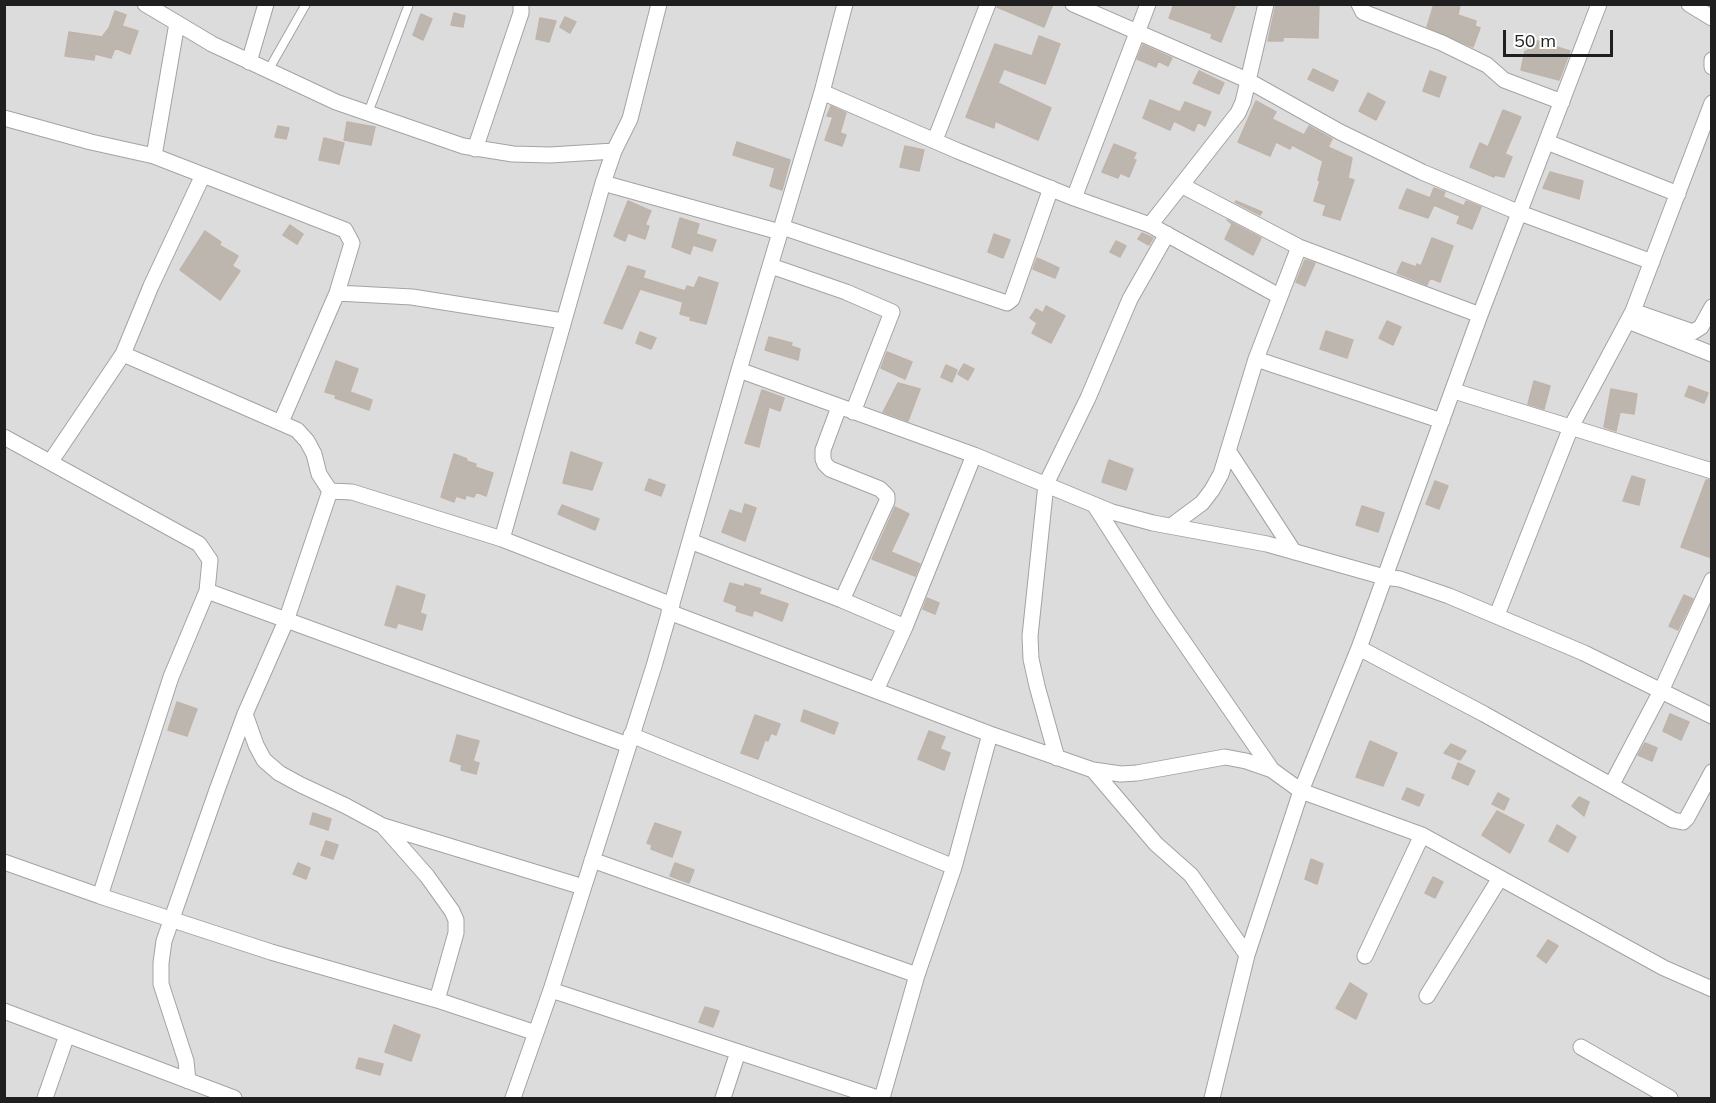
<!DOCTYPE html>
<html>
<head>
<meta charset="utf-8">
<style>
	body { margin:0 }
	#map { position:relative; width:1716px; height:1103px; overflow:hidden; background:#efece6; font-family:Mulish,sans-serif }
	canvas { display:block }
	.frame { position:absolute; inset:0; border:6px solid #1f1f1f; pointer-events:none }
	.scale { position:absolute; left:1503px; top:30px; width:110px; height:27px; box-sizing:border-box; border:3px solid #1f1f1f; border-top:0; padding-left:8px; font-size:18px; line-height:21px; white-space:nowrap; color:#1f1f1f; -webkit-text-stroke:4px #fff; paint-order:stroke }
</style>
</head>
<body>
<div id="map">
<canvas width="1716" height="1103"></canvas>
<div class="frame"></div>
<div class="scale">50 m</div>
</div>
<script>
const context = document.querySelector('canvas').getContext('2d');
context.lineJoin = 'round';
function fillPath(path, color) {
  context.fillStyle = color;
  context.fill(path, 'evenodd');
}
function toPath(rows) {
  const path = new Path2D();
  for (const r of rows) {
    path.moveTo(r[0], r[1]);
    for (let i = 2; i < r.length; i += 2) path.lineTo(r[i], r[i + 1]);
  }
  return path;
}
function stroke(path, color, width, dash) {
  context.strokeStyle = color;
  context.lineWidth = width;
  context.lineCap = dash ? 'butt' : 'round';
  context.setLineDash(dash || []);
  context.stroke(path);
}
const residential = toPath([
	[5,5,1711,5,1711,1098,5,1098]
]);
const building = toPath([
	[998,4,1053,4,1044,27,997,7,998,4],
	[1174,4,1236,4,1221,42,1211,38,1212,34,1169,18,1174,4],
	[1276,4,1319,4,1318,38,1283,37,1283,41,1268,41,1276,4],
	[1434,4,1460,4,1458,15,1476,21,1475,26,1480,28,1473,47,1427,27,1434,4],
	[115,11,126,15,122,26,138,31,130,54,115,48,111,58,95,54,94,60,65,56,69,32,102,37,109,28,115,11],
	[454,13,465,16,463,27,451,25,454,13],
	[421,14,432,19,423,40,413,35,421,14],
	[565,17,576,22,570,33,560,27,565,17],
	[540,18,556,21,549,42,536,39,540,18],
	[1039,36,1060,44,1045,84,1004,69,998,83,1051,108,1038,140,995,121,994,128,966,117,995,44,1032,56,1039,36],
	[1531,39,1570,51,1559,80,1521,70,1525,51,1527,52,1531,39],
	[1143,45,1172,58,1168,66,1158,61,1156,67,1137,59,1143,45],
	[1313,69,1338,81,1333,91,1308,79,1313,69],
	[1199,71,1224,83,1219,94,1193,83,1199,71],
	[1430,71,1446,77,1439,97,1423,91,1430,71],
	[1368,93,1385,102,1376,120,1359,111,1368,93],
	[1150,100,1180,112,1185,102,1211,112,1205,126,1198,122,1194,131,1174,121,1170,130,1143,118,1150,100],
	[1256,101,1276,112,1272,119,1304,135,1309,126,1332,139,1328,147,1352,158,1348,178,1354,180,1340,220,1323,215,1326,205,1314,201,1320,181,1318,180,1323,161,1292,145,1290,149,1276,142,1270,156,1238,142,1256,101],
	[831,106,846,113,840,133,846,135,842,146,825,140,833,117,827,116,831,106],
	[1503,110,1521,117,1505,154,1512,157,1504,177,1494,175,1494,177,1470,167,1480,143,1488,147,1503,110],
	[347,122,375,127,371,145,344,140,347,122],
	[278,126,289,128,286,139,275,137,278,126],
	[324,138,344,143,339,164,319,160,324,138],
	[737,142,790,160,782,190,770,186,775,168,733,155,737,142],
	[1114,144,1136,153,1133,159,1136,160,1129,177,1120,173,1118,178,1102,172,1114,144],
	[905,146,924,150,919,171,900,167,905,146],
	[1550,172,1583,181,1579,199,1543,188,1550,172],
	[1434,188,1445,192,1443,197,1464,206,1466,201,1481,207,1472,229,1457,223,1460,216,1434,205,1428,218,1399,208,1407,189,1430,198,1434,188],
	[628,201,651,211,645,225,649,226,645,239,628,233,625,241,614,236,628,201],
	[1236,201,1262,212,1260,215,1235,202,1236,201],
	[680,218,699,224,696,234,716,240,712,251,693,245,690,254,672,247,680,218],
	[1227,220,1261,238,1253,255,1225,239,1232,224,1227,220],
	[290,225,303,234,297,244,283,235,290,225],
	[205,231,221,242,219,245,238,256,232,266,240,271,220,300,180,270,205,231],
	[1142,233,1153,238,1149,245,1138,239,1142,233],
	[994,234,1010,240,1003,258,988,252,994,234],
	[1432,238,1453,246,1440,282,1430,278,1427,285,1397,273,1402,262,1416,267,1417,264,1421,266,1432,238],
	[1116,241,1126,246,1120,257,1110,252,1116,241],
	[1037,258,1059,268,1055,278,1033,269,1037,258],
	[1305,260,1315,263,1305,286,1296,282,1305,260],
	[628,266,645,271,643,278,685,291,687,286,694,288,699,277,718,283,706,324,690,320,691,317,680,314,683,302,640,289,622,329,604,323,628,266],
	[1046,306,1065,316,1051,343,1032,333,1037,323,1030,318,1036,309,1043,313,1046,306],
	[1387,321,1401,327,1393,345,1379,338,1387,321],
	[1326,331,1353,340,1347,358,1320,349,1326,331],
	[640,332,656,338,651,349,636,343,640,332],
	[769,337,792,343,791,346,800,349,798,360,765,350,769,337],
	[887,352,912,362,905,379,881,368,887,352],
	[336,361,358,369,350,392,372,400,369,410,335,398,336,395,325,392,336,361],
	[964,364,974,369,968,380,958,374,964,364],
	[946,365,957,370,952,382,941,377,946,365],
	[1534,381,1550,386,1544,409,1528,404,1534,381],
	[898,383,920,389,908,421,883,412,898,383],
	[1689,386,1708,393,1704,403,1685,396,1689,386],
	[1611,389,1637,394,1634,414,1620,412,1616,431,1604,427,1611,389],
	[762,390,784,398,780,411,769,407,759,447,745,443,762,390],
	[571,452,602,463,592,490,563,483,571,452],
	[454,454,467,459,466,461,476,464,475,467,493,473,486,496,476,492,474,497,466,495,465,499,456,496,454,502,441,497,454,454],
	[1109,460,1133,469,1126,490,1102,482,1109,460],
	[1632,476,1645,480,1639,505,1623,501,1632,476],
	[649,479,665,485,661,496,645,490,649,479],
	[1706,480,1712,480,1712,558,1681,547,1706,480],
	[1435,481,1448,486,1439,509,1426,504,1435,481],
	[745,504,756,508,745,541,722,532,730,510,742,514,745,504],
	[562,505,599,519,595,530,558,514,562,505],
	[1362,506,1384,513,1378,532,1356,525,1362,506],
	[895,507,909,514,891,552,920,564,915,576,872,559,895,507],
	[730,583,744,587,745,584,761,589,759,594,788,604,782,621,754,610,752,616,736,611,737,606,724,601,730,583],
	[397,586,425,595,420,613,426,615,422,630,398,623,396,628,385,625,397,586],
	[1684,595,1693,599,1678,630,1669,626,1684,595],
	[927,598,939,603,935,614,923,609,927,598],
	[177,702,197,709,187,736,168,730,177,702],
	[804,710,838,723,834,734,801,721,804,710],
	[1670,714,1689,722,1681,740,1663,731,1670,714],
	[755,715,780,724,776,735,771,733,768,741,765,740,758,759,741,753,755,715],
	[929,731,945,737,940,749,950,753,944,770,918,759,929,731],
	[457,735,479,741,473,761,479,763,476,774,461,770,462,765,450,761,457,735],
	[1370,741,1397,753,1383,786,1356,777,1370,741],
	[1645,743,1657,748,1652,761,1638,755,1645,743],
	[1451,744,1466,751,1460,760,1444,753,1451,744],
	[1458,763,1475,771,1468,785,1452,778,1458,763],
	[1407,788,1424,795,1419,806,1402,799,1407,788],
	[1498,793,1509,799,1504,810,1492,804,1498,793],
	[1579,797,1589,802,1584,816,1572,806,1579,797],
	[1497,811,1524,825,1510,853,1482,835,1497,811],
	[313,813,331,819,328,830,310,824,313,813],
	[655,823,681,832,672,857,651,849,652,845,647,843,655,823],
	[1557,825,1576,837,1568,852,1549,841,1557,825],
	[326,841,338,845,333,859,321,855,326,841],
	[1311,859,1323,864,1317,884,1305,879,1311,859],
	[298,863,310,868,306,879,293,874,298,863],
	[675,863,694,870,689,883,670,876,675,863],
	[1433,877,1443,882,1435,898,1425,893,1433,877],
	[1548,940,1558,946,1546,963,1537,956,1548,940],
	[1350,983,1367,994,1356,1019,1336,1008,1350,983],
	[705,1007,719,1011,713,1027,699,1022,705,1007],
	[394,1025,420,1035,411,1061,385,1052,394,1025],
	[359,1058,383,1064,380,1075,356,1068,359,1058]
]);
const lane = toPath([
	[269,69,306,4],
	[368,113,409,4]
]);
const street = toPath([
	[145,4,177,23,154,156,345,230,352,243,337,293,281,422],
	[1073,4,1247,80,1340,132,1422,172,1520,213,1652,262],
	[1359,4,1363,12,1442,43,1487,65,1504,80,1562,102],
	[1689,4,1712,18],
	[177,23,212,44,336,102,463,146,513,154,550,155,614,151],
	[1712,60,1712,67],
	[249,62,266,4],
	[822,92,958,151,1074,198,1150,225,1279,296],
	[4,118,91,142,154,156],
	[935,140,988,4],
	[1547,142,1678,194],
	[475,149,521,13,521,4],
	[603,183,780,232],
	[1181,185,1299,247,1480,315],
	[1074,198,1148,4],
	[1150,225,1238,113,1243,102,1266,4],
	[782,227,1007,303,1012,299,1051,188],
	[771,266,846,292,892,312,853,412],
	[337,293,412,297,563,321],
	[1633,311,1693,332,1701,327,1712,307],
	[1628,321,1712,354],
	[123,354,297,430,307,441,314,454,319,474,330,491,286,621,245,714,217,790,164,941,161,963,161,984,186,1061,188,1081],
	[1256,359,1442,421],
	[739,370,974,455,1112,512,1153,523,1267,544,1384,577,1400,579,1449,596,1584,653,1712,716],
	[1454,391,1712,471],
	[839,407,823,450,823,459,825,464,830,469,880,489,887,496,887,501,842,600],
	[4,437,199,544,210,560,207,591,171,677,100,896],
	[1229,452,1294,552],
	[51,461,123,354,151,286,203,175],
	[330,491,352,492,502,539,672,605],
	[1095,506,1161,609,1272,770],
	[1171,526,1202,503,1212,490,1221,474,1256,359,1299,247],
	[502,539,603,183,614,151,630,119,659,4],
	[690,541,842,600,905,627],
	[207,591,628,745],
	[669,612,990,734,1093,770,1121,774,1137,773,1225,757,1246,761,1272,770,1301,791,1422,835,1664,968,1712,989],
	[1497,615,1571,427,1633,311,1712,103],
	[1359,648,1484,714,1673,820,1683,822,1687,818,1712,772],
	[876,690,905,627,974,455],
	[245,714,256,745,264,760,279,773,301,785,346,806,383,826,583,887],
	[631,735,954,867],
	[1057,758,1037,686,1031,659,1030,636,1046,484,1088,398,1130,299,1167,234],
	[1093,770,1156,844,1191,875,1247,955],
	[1612,784,1661,691,1712,580],
	[383,826,427,876,452,911,456,920,456,933,437,1000],
	[592,860,917,975],
	[4,862,100,896,271,952,437,1000,536,1033],
	[1365,956,1422,835],
	[551,990,878,1098],
	[1427,996,1500,878],
	[4,1011,234,1098],
	[1581,1047,1670,1098],
	[45,1098,67,1035],
	[513,1098,551,990,654,666,739,370,822,92,845,4],
	[723,1098,738,1052],
	[882,1098,917,975,954,867,990,734],
	[1212,1098,1247,955,1301,791,1359,648,1480,315,1599,4]
]);
fillPath(residential, '#dddcdc');
fillPath(building, '#bcb6af');
stroke(building, '#c0b4aa', 1.5);
stroke(lane, '#a3a3a3', 10);
stroke(street, '#a3a3a3', 17);
stroke(lane, '#fff', 8);
stroke(street, '#fff', 15);
</script>
</body>
</html>
